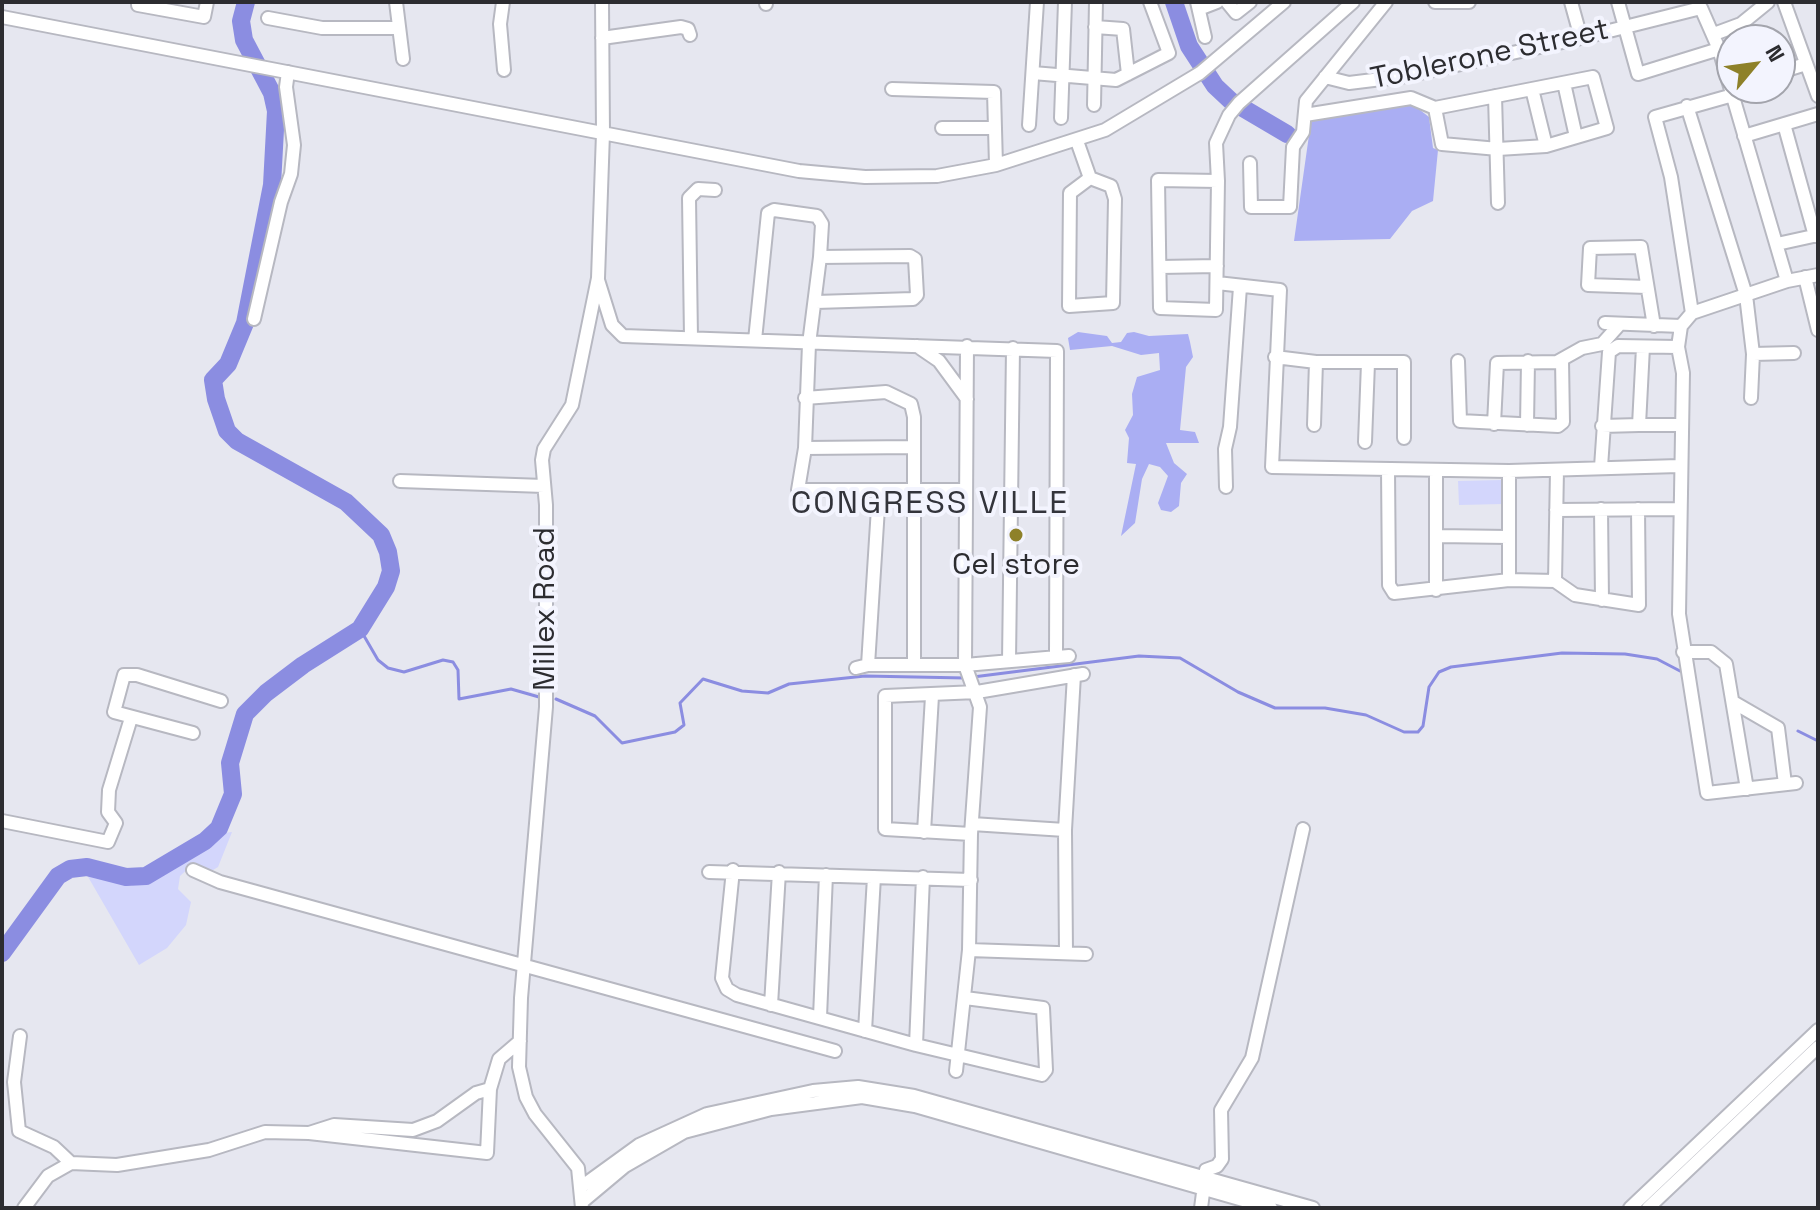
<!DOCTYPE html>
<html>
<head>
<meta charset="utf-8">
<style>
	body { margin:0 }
	#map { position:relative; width:1820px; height:1210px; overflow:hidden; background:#e6e7f0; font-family:"Space Grotesk",sans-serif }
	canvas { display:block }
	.frame { position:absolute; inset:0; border:4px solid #2c2c30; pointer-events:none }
	.north { position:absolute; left:1716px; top:24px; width:80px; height:80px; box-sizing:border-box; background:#f3f4fe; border:2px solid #a3a4ac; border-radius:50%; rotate:61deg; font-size:22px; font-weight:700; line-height:32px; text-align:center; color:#2c2c30 }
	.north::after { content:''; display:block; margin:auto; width:28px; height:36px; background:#8e8129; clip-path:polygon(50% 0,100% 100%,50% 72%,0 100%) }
</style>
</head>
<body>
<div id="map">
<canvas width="1820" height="1210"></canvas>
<div class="frame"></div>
<div class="north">N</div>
</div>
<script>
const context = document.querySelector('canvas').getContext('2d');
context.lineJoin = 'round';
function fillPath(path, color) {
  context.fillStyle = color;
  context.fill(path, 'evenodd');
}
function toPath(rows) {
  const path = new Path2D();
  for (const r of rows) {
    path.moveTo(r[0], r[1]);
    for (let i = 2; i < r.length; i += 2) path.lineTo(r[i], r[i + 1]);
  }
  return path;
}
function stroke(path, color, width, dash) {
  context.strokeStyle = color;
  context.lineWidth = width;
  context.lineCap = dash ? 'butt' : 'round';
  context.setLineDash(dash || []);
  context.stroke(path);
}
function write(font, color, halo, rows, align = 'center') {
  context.font = font + ' "Space Grotesk",sans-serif';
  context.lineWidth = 8;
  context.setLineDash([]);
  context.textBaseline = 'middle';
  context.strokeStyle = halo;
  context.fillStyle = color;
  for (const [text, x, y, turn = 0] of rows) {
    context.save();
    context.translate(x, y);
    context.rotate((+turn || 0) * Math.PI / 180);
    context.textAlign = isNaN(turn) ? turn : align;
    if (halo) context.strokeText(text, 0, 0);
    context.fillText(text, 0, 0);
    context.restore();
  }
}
const green = toPath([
	[1502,480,1503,504,1459,505,1458,481],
	[232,832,218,867,205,875,192,865,180,876,178,889,191,902,186,925,167,948,139,965,87,875,94,874,131,886,213,843,223,833]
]);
const forest = toPath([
	[1411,103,1429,117,1433,148,1438,150,1433,201,1412,211,1390,239,1294,241,1312,114],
	[1078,332,1107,336,1112,343,1121,342,1127,333,1134,332,1149,336,1188,334,1190,342,1193,357,1186,367,1180,430,1195,432,1199,443,1166,443,1174,463,1187,474,1181,483,1179,506,1171,512,1161,510,1158,503,1168,476,1160,467,1149,464,1142,479,1135,523,1121,536,1136,464,1127,463,1129,438,1125,430,1133,415,1132,394,1137,377,1160,370,1159,353,1141,355,1112,346,1070,350,1068,338]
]);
const stream = toPath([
	[360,629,378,660,388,668,404,672,443,660,453,662,458,670,459,699,511,689,539,697],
	[973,677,1139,656,1180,658,1238,692,1275,708,1325,708,1366,715,1404,732,1418,732,1423,726,1429,687,1439,672,1451,667,1562,653,1625,654,1657,659,1680,671],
	[556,699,595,716,622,743,675,732,684,725,680,703,703,679,742,691,768,693,789,684,865,676,965,678],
	[1798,731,1818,741]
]);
const river = toPath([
	[1174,2,1189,46,1215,86,1231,101,1287,134],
	[2,953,58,876,70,869,87,867,126,877,146,876,205,841,219,828,233,794,230,763,245,714,266,693,303,665,360,629,386,587,391,571,388,552,381,535,346,502,237,441,227,431,216,399,213,380,228,364,245,323,272,185,276,111,272,93,244,40,241,21,246,2]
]);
const minor = toPath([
	[138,2,138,5,204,17,207,2],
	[396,2,403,59],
	[503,2,500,24,504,70],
	[766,2,766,4],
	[1197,2,1205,37],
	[1227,2,1236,13,1250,2],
	[1435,2,1469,2],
	[1571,2,1581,38],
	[1618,2,1638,74,1719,49],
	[1784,2,1818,96],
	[1199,9,1217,2],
	[2,17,799,171,865,177,937,176,996,165,1105,130,1200,73,1284,2],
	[268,18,322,28,399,28],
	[1095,27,1123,29,1128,74],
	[1714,34,1741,24,1768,2],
	[602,38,681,27,688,29,690,35],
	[1780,72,1806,64],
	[1033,73,1116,80,1169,53,1150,2],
	[1325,77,1349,83,1406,76,1581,38,1701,8,1719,49,1787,281],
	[1564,83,1576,137],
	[892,89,994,92,996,165],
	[1532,89,1546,146],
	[1495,96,1498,203],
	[1094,105,1096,2],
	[1687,106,1746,295,1753,354,1751,398],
	[1305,115,1411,98,1435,108,1442,144,1498,149,1546,146,1607,128,1593,77,1435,108],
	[1061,118,1065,2],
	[1784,124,1815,236],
	[1029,125,1037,2],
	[942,128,994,128],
	[1744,136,1818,114],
	[1077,141,1090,178,1111,186,1115,199,1113,303,1069,306,1070,193,1090,178],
	[1250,163,1251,207,1290,207,1293,147,1303,132,1306,101,1386,2],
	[1218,181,1158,180,1160,308,1216,310,1218,181,1216,143,1229,115,1239,103,1353,2],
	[1777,244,1818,235],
	[1160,267,1217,266],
	[1805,277,1818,330],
	[598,280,612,325,623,336,1057,351,1056,656],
	[1217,283,1280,290,1272,467,1509,471,1679,466],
	[1647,287,1588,285,1590,248,1641,247,1654,326],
	[816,302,913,299,917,295,915,259,910,256,820,257],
	[1692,313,1671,177,1655,117,1733,95],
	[254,319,281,202,291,174,294,145,286,87,288,72],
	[1605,323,1681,326,1692,313,1787,281,1818,275],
	[1681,326,1678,347,1683,373,1679,614,1707,793,1796,783],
	[691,338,689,198,698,189,715,190],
	[755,340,768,213,774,210,817,216,822,224,820,257,809,344,805,448,798,490,964,490],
	[917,346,939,361,967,399],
	[1643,347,1639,425,1680,425],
	[1753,354,1794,353],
	[1275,357,1316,362,1404,362,1404,438],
	[1458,361,1460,421,1558,426,1563,422,1562,360],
	[805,398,886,392,911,404,914,417,914,665],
	[1494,424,1497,363,1557,362,1582,348,1602,344,1619,325],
	[1314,425,1316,362],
	[1527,425,1528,361],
	[1602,426,1639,425],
	[1365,442,1368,363],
	[805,448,914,447],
	[1601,467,1609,352,1618,346,1678,347],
	[1388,469,1389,585,1394,593,1509,580,1555,581],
	[1436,470,1436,590],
	[1557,470,1555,581,1575,595,1639,605,1638,509],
	[1509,471,1509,580],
	[400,481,544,486],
	[1226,487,1225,449,1230,427,1240,287],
	[1601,509,1602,600],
	[1556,510,1680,509],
	[1437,536,1509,537],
	[1683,652,1711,652,1726,664,1747,789],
	[1009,661,1013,348],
	[868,665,879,492],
	[856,668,868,665,965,665,1069,656],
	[1733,702,1778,728,1785,784],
	[193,733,114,712,124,675,137,675,221,701],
	[2,821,108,842,116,823,108,812,109,790,131,718],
	[972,824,1065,830],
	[924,832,932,696],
	[971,834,885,829,885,696,977,692,1083,674],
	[193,870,220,882,835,1051],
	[733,870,722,978,727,989,737,995,916,1045,1042,1075,1046,1070,1043,1008,965,998],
	[709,872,971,880],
	[969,950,1086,954],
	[1066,953,1065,830,1074,675],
	[771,1005,779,872],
	[820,1017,826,875],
	[865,1031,874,877],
	[20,1036,14,1082,19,1131,54,1147,71,1163],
	[916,1045,923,877],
	[956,1071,969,950,971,834,980,707,965,665,967,346],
	[490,1089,499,1059,520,1041],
	[581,1187,639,1145,707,1114,813,1091,858,1087,914,1096,1313,1208],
	[582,1202,625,1166,684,1132,771,1109,862,1097,915,1106,1271,1208],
	[24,1208,48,1176,71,1163,117,1165,209,1150,265,1132,309,1133,334,1125,413,1130,437,1121,476,1093,490,1089,487,1153,309,1133],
	[582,1208,578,1168,535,1114,526,1097,519,1067,521,998,546,707,546,505,542,460,544,449,572,405,598,278,603,133,602,2],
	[1201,1208,1206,1170,1217,1166,1222,1159,1221,1110,1252,1058,1303,829],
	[1630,1208,1818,1030],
	[1648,1208,1818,1047]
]);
const markers = [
	[1016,535,8,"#8e8129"]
];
const streetNames = [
	["Toblerone Street",1490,55,-12],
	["Millex Road",546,609,-90]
];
const poiNames = [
	["Cel store",1016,566]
];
const neighbourhoodNames = [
	["CONGRESS VILLE",930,504]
];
fillPath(green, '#d3d6fc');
fillPath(forest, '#aaaef3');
stroke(stream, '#8b8de1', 3);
stroke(river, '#8b8de1', 18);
stroke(minor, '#b7b8c1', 16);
stroke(minor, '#fff', 12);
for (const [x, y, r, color] of markers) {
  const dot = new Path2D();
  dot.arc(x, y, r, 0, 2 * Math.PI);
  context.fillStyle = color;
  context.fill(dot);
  stroke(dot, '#f3f4fe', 3);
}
write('30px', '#2c2c30', '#f3f4fe', streetNames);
write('30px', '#2c2c30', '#f3f4fe', poiNames);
context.letterSpacing = '2px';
write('32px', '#33343b', '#f3f4fe', neighbourhoodNames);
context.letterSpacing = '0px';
</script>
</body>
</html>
